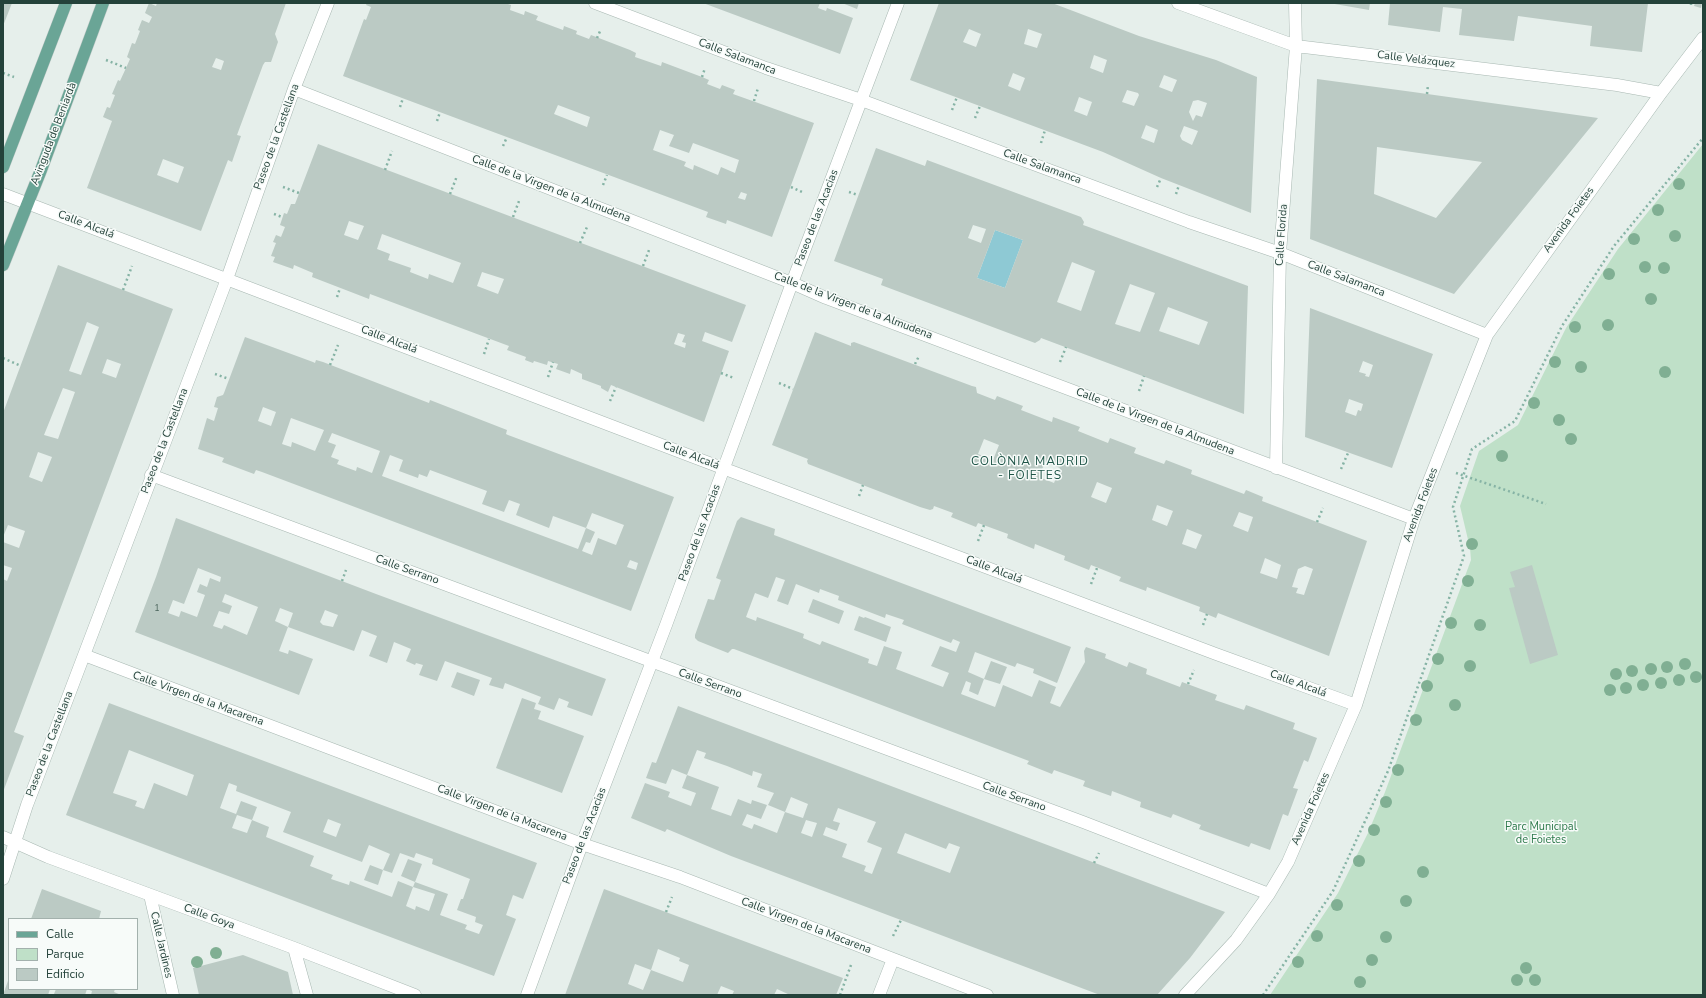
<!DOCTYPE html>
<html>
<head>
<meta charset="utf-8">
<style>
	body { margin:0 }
	#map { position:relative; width:1706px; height:998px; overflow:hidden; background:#e6efeb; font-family:"Nunito Sans",sans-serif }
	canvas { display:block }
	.frame { position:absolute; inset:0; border:4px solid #24423a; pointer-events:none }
	.legend { position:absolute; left:8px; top:918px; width:130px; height:72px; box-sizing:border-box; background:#f7fbf9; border:1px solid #a3b1ad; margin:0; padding:5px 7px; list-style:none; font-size:12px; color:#24423a }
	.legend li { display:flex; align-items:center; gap:8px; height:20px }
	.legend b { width:20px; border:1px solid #a3b1ad }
</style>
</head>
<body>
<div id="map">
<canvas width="1706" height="998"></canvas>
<div class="frame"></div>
<ul class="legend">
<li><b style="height:5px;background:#6aa596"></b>Calle</li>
<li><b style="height:11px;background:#bfe0c8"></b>Parque</li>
<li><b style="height:11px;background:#bbcac4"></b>Edificio</li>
</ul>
</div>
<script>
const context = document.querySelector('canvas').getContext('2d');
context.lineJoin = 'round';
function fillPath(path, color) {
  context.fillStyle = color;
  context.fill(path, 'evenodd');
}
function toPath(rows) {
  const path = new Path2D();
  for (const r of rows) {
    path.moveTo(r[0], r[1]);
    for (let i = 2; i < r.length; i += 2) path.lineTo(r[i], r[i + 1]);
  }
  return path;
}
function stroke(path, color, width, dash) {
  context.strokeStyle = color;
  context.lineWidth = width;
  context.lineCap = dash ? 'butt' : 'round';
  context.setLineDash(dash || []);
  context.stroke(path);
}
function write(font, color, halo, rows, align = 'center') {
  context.font = font + ' "Nunito Sans",sans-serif';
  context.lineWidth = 3;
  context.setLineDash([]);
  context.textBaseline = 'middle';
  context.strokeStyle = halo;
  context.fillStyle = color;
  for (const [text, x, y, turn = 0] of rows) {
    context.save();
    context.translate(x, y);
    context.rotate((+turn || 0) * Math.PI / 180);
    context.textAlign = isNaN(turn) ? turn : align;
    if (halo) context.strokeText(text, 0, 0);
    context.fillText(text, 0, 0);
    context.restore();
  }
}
const green = toPath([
	[1703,144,1703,995,1270,995,1338,893,1368,833,1385,792,1471,560,1470,548,1460,506,1479,451,1518,425,1566,328,1618,249]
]);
const water = toPath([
	[995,230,1023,240,1005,288,977,278]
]);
const building = toPath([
	[3,3,12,3,3,26],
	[149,3,156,6,157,3,286,3,275,34,278,42,271,62,265,62,263,65,237,135,241,136,232,162,228,160,201,231,87,188,112,121,103,117,107,107,110,108,115,95,112,94,118,80,120,81,126,68,130,59,127,57,132,43,135,44,140,31,138,30,142,20,149,23,152,17,145,13],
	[216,58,224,61,221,70,212,67],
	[163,159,184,167,178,183,157,175],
	[367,3,505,3,511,5,510,10,524,15,525,11,538,16,536,20,563,30,564,26,577,31,576,34,589,39,591,35,630,50,636,53,635,57,661,66,662,62,702,77,709,80,707,84,720,89,722,85,735,90,733,94,814,123,772,237,727,220,726,224,706,217,708,212,343,76,364,19,366,20,371,7,366,5],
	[558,105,590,117,587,127,554,114],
	[660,130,674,135,669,146,689,153,693,143,739,160,735,173,721,167,718,175,694,165,693,170,684,166,686,162,653,150],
	[741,192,747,194,745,200,738,198],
	[703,3,820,3,818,8,826,11,827,8,853,18,840,54],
	[842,3,859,3,857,9],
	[939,3,1052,3,1139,36,1216,60,1257,77,1251,213,1161,178,1103,152,910,80],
	[969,29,981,34,976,47,963,42],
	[1028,29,1042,34,1037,48,1024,44],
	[1094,55,1107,60,1103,73,1090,68],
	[1013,73,1025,78,1020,91,1008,86],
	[1164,75,1177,80,1172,92,1159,87],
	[1127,90,1138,93,1139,95,1134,106,1122,102],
	[1079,97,1092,102,1087,116,1074,111],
	[1198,100,1207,103,1202,117,1196,115,1193,121,1189,112,1193,101],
	[1146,125,1158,130,1154,143,1141,138],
	[1184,126,1198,131,1192,145,1182,140,1180,136],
	[1329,3,1370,3,1369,10],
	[1390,3,1648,3,1642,52,1590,46,1592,26,1518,16,1514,41,1459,35,1462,9,1443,7,1440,32,1388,25],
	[1695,3,1702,3,1701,8,1694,6],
	[1317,79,1413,92,1598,118,1454,294,1310,239],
	[1377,147,1482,162,1436,218,1374,194],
	[318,144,746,305,732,342,705,332,702,341,729,351,704,422,611,385,608,392,601,388,601,386,582,379,582,374,571,369,570,374,556,369,558,364,548,361,547,365,534,361,533,363,525,360,526,357,507,350,509,346,370,294,369,299,312,277,313,273,294,265,293,269,273,262,275,257,271,256,276,243,273,242,276,235,281,237,285,227,280,225,284,213,287,214,291,204,295,204],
	[349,221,364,226,358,240,344,235],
	[382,234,461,263,453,283,429,274,428,279,410,272,411,268,388,260,390,254,377,249],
	[482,272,504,279,498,294,477,286],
	[678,333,685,335,682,342,686,343,685,348,674,344],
	[876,148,925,166,927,160,1081,217,1084,222,1083,225,1086,226,1248,286,1244,414,1041,338,1040,340,1035,343,881,285,883,279,834,261],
	[973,225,986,229,981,243,968,238],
	[995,230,1023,240,1005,288,977,278],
	[1072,262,1095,271,1081,311,1057,302],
	[1130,284,1155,293,1140,332,1115,324],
	[1168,307,1208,322,1199,345,1159,331],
	[58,265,173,309,14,732,24,736,3,792,3,579,7,581,12,568,3,565,3,542,19,548,25,531,8,525,3,537,3,413],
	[87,322,99,327,81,375,69,371],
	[107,359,121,364,116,378,102,373],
	[63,388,75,392,58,439,44,435],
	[38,452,52,457,42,482,29,477],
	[1310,308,1433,354,1392,468,1305,437],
	[1363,361,1373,365,1369,377,1365,376,1366,374,1359,372],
	[1349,399,1363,404,1361,411,1358,410,1356,416,1345,412],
	[815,332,851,346,851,343,854,342,972,386,976,387,977,393,995,400,997,396,1023,406,1021,410,1052,422,1053,417,1080,427,1078,431,1108,443,1110,438,1136,448,1134,453,1164,464,1166,460,1192,470,1191,474,1244,494,1246,490,1263,497,1262,501,1367,541,1329,656,1218,613,1216,618,1199,611,1200,607,1147,587,1146,591,1119,581,1121,577,1091,565,1089,570,1064,560,1065,556,1035,544,1034,549,1007,538,1008,534,978,523,976,527,951,517,953,513,934,506,933,509,930,510,920,507,808,464,807,461,808,459,772,445],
	[984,439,999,445,993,460,978,454],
	[1045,462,1060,468,1054,483,1039,477],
	[1097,482,1112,488,1106,503,1091,497],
	[1157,505,1173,511,1167,526,1152,520],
	[1239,512,1253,517,1248,532,1233,526],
	[1187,529,1202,535,1196,549,1182,544],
	[1265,558,1281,565,1277,579,1260,573],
	[1305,566,1313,569,1304,595,1296,593,1298,588,1292,587,1298,569],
	[245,337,313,362,315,363,316,360,323,362,429,403,430,400,507,430,506,434,508,435,674,497,631,611,262,472,256,470,254,474,222,462,224,458,198,449,207,418,214,421,218,408,214,407,217,397,223,395,224,393],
	[263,407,276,412,271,426,258,421],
	[291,418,324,430,315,451,292,442,291,447,282,444],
	[332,433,380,451,372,473,357,467,356,471,337,464,339,460,331,457,336,445,328,442],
	[390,455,403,460,399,471,418,478,419,474,427,477,430,470,487,491,482,504,504,512,509,500,520,504,516,515,549,528,553,516,586,528,592,513,624,525,616,545,598,538,592,555,582,551,586,542,590,543,595,532,586,528,578,549,382,476],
	[630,560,638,563,636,570,627,567],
	[741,517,775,529,774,535,1071,647,1057,683,1033,673,1034,669,1017,663,1015,667,975,652,968,672,984,679,978,695,969,691,971,683,966,681,961,694,995,707,1003,685,1032,697,1039,680,1056,687,1050,703,1060,707,1085,662,1084,651,1086,647,1106,654,1105,658,1127,667,1129,662,1147,669,1146,674,1180,687,1182,682,1217,695,1215,700,1244,710,1246,705,1295,723,1293,729,1317,738,1308,762,1304,760,1293,788,1298,789,1288,816,1283,814,1270,850,1251,843,1249,847,1199,829,1201,825,1173,814,1171,818,1140,807,1141,802,1112,791,1111,796,1083,786,1085,781,1054,770,1052,774,1027,764,1029,761,734,649,732,649,728,653,698,641,695,638,695,635,708,599,714,600,721,580,716,578,737,521],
	[776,577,785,580,777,601,788,605,796,584,819,593,820,589,839,596,838,600,885,618,886,614,904,620,902,624,951,643,953,639,960,642,956,652,940,646,934,660,931,666,949,673,943,687,896,669,902,652,884,646,877,666,868,663,869,659,822,641,820,645,803,638,804,634,757,617,756,621,746,617,755,593,768,598],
	[176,518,376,594,606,679,592,716,567,707,569,702,559,698,554,710,538,704,541,697,505,683,503,689,489,685,492,678,445,661,437,681,419,675,423,665,416,663,415,665,406,661,411,649,394,642,387,663,369,656,377,636,362,630,354,651,288,627,279,651,288,654,289,650,313,659,299,695,135,632,156,577],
	[198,568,221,577,220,582,210,578,207,587,200,584,197,592,205,595,197,617,181,611,179,617,168,613,173,600,184,604],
	[225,594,258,607,247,635,224,625,222,629,213,626,219,611,229,614,232,606,222,602],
	[280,608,293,613,288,627,275,621],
	[325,610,338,615,333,627,323,625,320,622],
	[1532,565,1558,655,1530,664,1509,588,1515,587,1510,572],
	[813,599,844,611,839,624,808,612],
	[859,616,864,618,865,617,891,627,886,642,854,630],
	[991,661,1007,667,1000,684,984,679],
	[457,672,480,680,474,696,451,687],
	[522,698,536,703,534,709,541,711,538,719,584,736,562,793,496,768],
	[109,703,537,863,523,899,513,895,506,915,516,919,494,976,66,815],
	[129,750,194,775,187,796,154,783,144,809,135,806,137,801,113,793],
	[229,783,237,786,236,791,291,812,283,832,362,862,369,845,390,854,383,870,392,873,400,853,414,858,416,853,433,859,432,864,470,879,463,899,461,899,457,910,476,917,475,922,483,925,479,934,465,929,467,925,440,915,448,894,415,882,422,864,408,859,401,876,415,882,413,887,435,894,429,911,416,906,415,910,406,906,413,887,398,881,392,897,350,881,349,885,331,879,333,875,310,866,314,856,266,837,269,827,252,820,247,833,232,828,237,815,252,820,257,807,241,801,236,814,220,808],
	[328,819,341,824,336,837,323,832],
	[678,706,838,766,1225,912,1190,958,1157,995,1100,995,731,856,667,829,665,832,631,818,645,783,670,792,668,797,691,806,696,793,682,788,687,775,719,787,711,809,731,816,738,799,751,804,752,800,767,805,761,819,747,814,742,825,752,829,754,824,777,833,785,812,803,818,808,804,791,797,785,812,768,805,774,793,757,787,762,774,753,771,752,776,727,766,704,758,706,753,697,750,687,775,672,769,666,784,646,778,652,762,656,763],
	[838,808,876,822,867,842,882,848,872,874,864,871,866,866,842,857,847,844,823,835,826,827,837,831,840,823,833,821],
	[806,820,817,823,812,837,801,833],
	[905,833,946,849,949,843,960,847,950,873,897,853],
	[370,865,383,870,378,885,364,880],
	[42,889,101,911,99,919,31,919],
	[604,889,843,978,836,995,790,995,777,989,774,995,732,995,734,991,721,986,717,995,565,995],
	[658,949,680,958,679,961,689,965,683,982,651,970,643,990,628,984,635,964,651,970],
	[243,955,288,972,293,995,199,995,193,968],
	[9,978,9,989,50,989,48,995,3,995],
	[56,989,87,989,85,995,56,995,54,994],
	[87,989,115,989,114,992,121,995,91,995,92,991]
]);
const path = toPath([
	[1691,5,1691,3],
	[597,38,601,29],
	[106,60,126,68],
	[3,73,14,77],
	[702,77,705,68],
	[1427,94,1428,85],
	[754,101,758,88],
	[400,107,403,98],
	[952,110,957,97],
	[975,118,980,106],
	[437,121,440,112],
	[1041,143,1045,130],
	[503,146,507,137],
	[385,170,392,151],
	[603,185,607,175],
	[283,187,299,193],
	[791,187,802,192],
	[1157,187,1161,178],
	[849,192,858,195],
	[450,194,457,176],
	[1176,194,1179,185],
	[274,214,282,217],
	[513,217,519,201],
	[580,243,587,227],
	[643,266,649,250],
	[123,290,132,266],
	[337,297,340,288],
	[484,354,489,339],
	[3,358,21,366],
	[1060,362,1066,347],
	[915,364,919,356],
	[330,365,338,345],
	[721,373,734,378],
	[215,374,229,379],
	[548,377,553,362],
	[779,383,793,389],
	[1139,391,1144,376],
	[610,401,616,387],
	[1341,469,1348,453],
	[1456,473,1546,504],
	[859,496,863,485],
	[1317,522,1323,508],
	[978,541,984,525],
	[342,581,346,570],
	[1091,584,1097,568],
	[1203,625,1207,614],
	[1188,684,1194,670],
	[1094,863,1099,853],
	[666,912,672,897],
	[893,936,901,920],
	[840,995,851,965],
	[1263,995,1333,891,1388,771,1464,556,1453,507,1472,449,1515,421,1562,326,1614,246,1703,138]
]);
const minor = toPath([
	[595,3,766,68,861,100,1189,222,1280,253,1487,335],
	[1178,3,1296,46,1617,85,1661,93],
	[294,89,792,283,826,298,1414,519],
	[3,194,696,458,1216,654,1356,705],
	[1276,468,1280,253,1296,46,1295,3],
	[151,475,1083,822,1269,894],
	[84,655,582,844,680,877,987,995],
	[3,837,48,857,294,948,415,995],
	[3,879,27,805,227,279,294,89,328,3],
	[150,895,173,995],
	[294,948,307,995],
	[527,995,582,844,666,625,792,283,898,3],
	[879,995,893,959],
	[1185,995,1236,940,1269,894,1288,862,1356,705,1414,519,1487,335,1661,93,1703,38]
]);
const major = toPath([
	[3,167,66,3],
	[3,265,41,170,103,3]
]);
const trees = [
	[1679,184],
	[1658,210],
	[1675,236],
	[1634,239],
	[1645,267],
	[1664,268],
	[1609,274],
	[1651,299],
	[1608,325],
	[1575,327],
	[1555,362],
	[1581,367],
	[1665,372],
	[1534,403],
	[1559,420],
	[1571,439],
	[1502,456],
	[1472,544],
	[1468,581],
	[1451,623],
	[1480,625],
	[1438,659],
	[1685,664],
	[1470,666],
	[1667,667],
	[1651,669],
	[1632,671],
	[1616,674],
	[1696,677],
	[1679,680],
	[1661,683],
	[1643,685],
	[1427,686],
	[1626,688],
	[1610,690],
	[1455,705],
	[1416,720],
	[1398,770],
	[1386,802],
	[1374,830],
	[1359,861],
	[1423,872],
	[1406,901],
	[1337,905],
	[1317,936],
	[1386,937],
	[216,953],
	[1372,960],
	[197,962],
	[1298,962],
	[1526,968],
	[1517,980],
	[1535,980],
	[1360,982]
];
const numberNames = [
	["1",157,609]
];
const streetNames = [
	["Calle Salamanca",737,57,21],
	["Calle Velázquez",1416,60,7],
	["Avinguda de Beniardà",54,134,-69],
	["Paseo de la Castellana",277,137,-70],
	["Calle Salamanca",1042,167,20],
	["Calle de la Virgen de la Almudena",551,189,21],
	["Paseo de las Acacias",817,218,-69],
	["Avenida Foietes",1569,220,-54],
	["Calle Alcalá",86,225,21],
	["Calle Florida",1282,235,-86],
	["Calle Salamanca",1346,279,21],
	["Calle de la Virgen de la Almudena",853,306,21],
	["Calle Alcalá",389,340,21],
	["Calle de la Virgen de la Almudena",1155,422,21],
	["Paseo de la Castellana",165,441,-69],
	["Calle Alcalá",691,456,21],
	["Avenida Foietes",1421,505,-69],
	["Paseo de las Acacias",700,533,-70],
	["Calle Serrano",407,570,20],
	["Calle Alcalá",994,570,21],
	["Calle Serrano",710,684,20],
	["Calle Alcalá",1298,684,20],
	["Calle Virgen de la Macarena",198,699,20],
	["Paseo de la Castellana",50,744,-69],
	["Calle Serrano",1014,797,20],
	["Avenida Foietes",1311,809,-66],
	["Calle Virgen de la Macarena",502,813,21],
	["Paseo de las Acacias",585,836,-69],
	["Calle Goya",209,917,20],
	["Calle Virgen de la Macarena",806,926,21],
	["Calle Jardines",161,945,77]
];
const parkNames = [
	["Parc Municipal",1541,827],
	["de Foietes",1541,840]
];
const neighbourhoodNames = [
	["COLÒNIA MADRID",1030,462],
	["- FOIETES",1030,476]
];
fillPath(green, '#bfe0c8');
fillPath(water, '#8ec9d4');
fillPath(building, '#bbcac4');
stroke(minor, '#a8b8b2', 13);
stroke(major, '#c2cac8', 13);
stroke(path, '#86b3a5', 2.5, [2, 3]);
stroke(minor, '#fff', 12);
stroke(major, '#6aa596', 12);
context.fillStyle = '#80af93';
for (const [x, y] of trees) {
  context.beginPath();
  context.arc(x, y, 6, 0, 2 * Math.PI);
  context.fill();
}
write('9px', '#4a645c', null, numberNames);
write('11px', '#24423a', '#f7fbf9', streetNames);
write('11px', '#2d7a4b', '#f7fbf9', parkNames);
context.letterSpacing = '1px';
write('12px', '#1f5548', '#f7fbf9', neighbourhoodNames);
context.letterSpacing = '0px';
</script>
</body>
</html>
